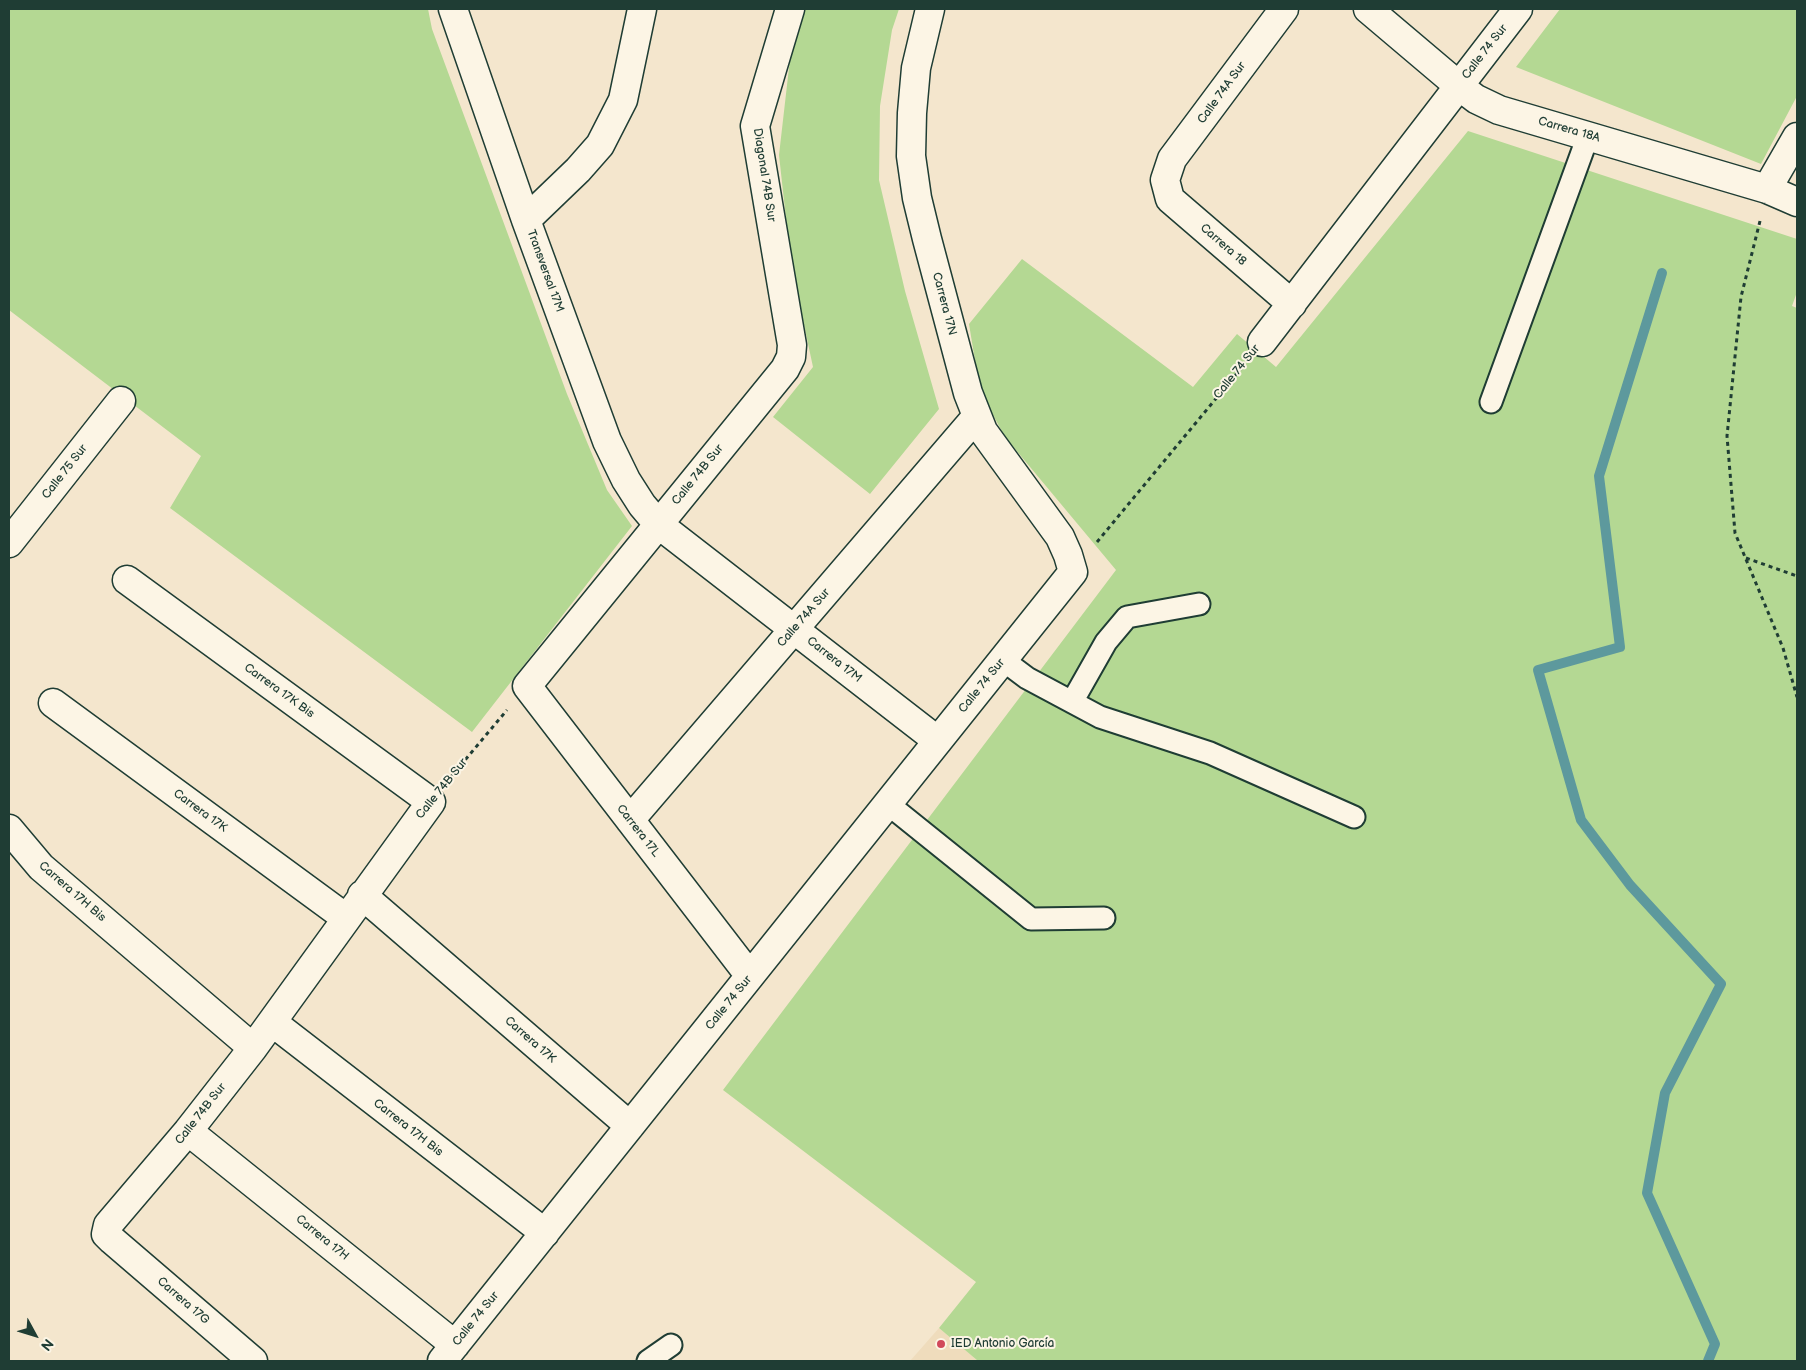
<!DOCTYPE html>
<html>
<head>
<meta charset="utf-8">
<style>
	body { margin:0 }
	#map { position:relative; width:1806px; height:1370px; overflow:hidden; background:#f4e6cd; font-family:"Balsamiq Sans",sans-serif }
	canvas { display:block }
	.frame { position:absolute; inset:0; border:10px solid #1f3d34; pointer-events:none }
	.north { position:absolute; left:10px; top:1310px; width:50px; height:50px; -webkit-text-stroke:4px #fcf5e5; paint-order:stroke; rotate:129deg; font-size:14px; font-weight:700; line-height:20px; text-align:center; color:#1f3d34 }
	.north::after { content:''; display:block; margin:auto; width:18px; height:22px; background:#1f3d34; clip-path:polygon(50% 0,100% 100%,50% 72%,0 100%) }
</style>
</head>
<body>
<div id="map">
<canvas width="1806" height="1370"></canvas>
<div class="frame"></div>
<div class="north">N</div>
</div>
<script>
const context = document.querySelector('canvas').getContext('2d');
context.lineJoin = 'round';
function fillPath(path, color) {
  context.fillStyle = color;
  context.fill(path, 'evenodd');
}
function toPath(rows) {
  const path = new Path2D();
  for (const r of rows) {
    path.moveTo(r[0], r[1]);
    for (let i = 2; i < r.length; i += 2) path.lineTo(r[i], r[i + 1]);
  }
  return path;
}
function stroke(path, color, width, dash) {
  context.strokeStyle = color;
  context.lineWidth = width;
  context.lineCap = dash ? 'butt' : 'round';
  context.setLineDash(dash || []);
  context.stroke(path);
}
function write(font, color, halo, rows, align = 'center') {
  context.font = font + ' "Balsamiq Sans",sans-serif';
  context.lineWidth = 4;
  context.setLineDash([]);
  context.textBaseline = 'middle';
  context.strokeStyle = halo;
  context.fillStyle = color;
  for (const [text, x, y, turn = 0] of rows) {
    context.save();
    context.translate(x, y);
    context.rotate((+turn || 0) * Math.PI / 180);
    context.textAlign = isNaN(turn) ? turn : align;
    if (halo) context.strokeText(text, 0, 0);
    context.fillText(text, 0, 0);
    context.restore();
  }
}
const built = toPath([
	[939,1328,978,1361,910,1361]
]);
const green = toPath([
	[9,9,428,9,432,29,567,394,607,490,632,526,472,732,170,508,201,456,9,310],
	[802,9,899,9,892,30,880,106,879,180,905,291,939,409,870,494,773,417,813,367,791,264,779,155,790,59],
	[1560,9,1797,9,1797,96,1761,164,1516,67],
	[1468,131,1797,239,1797,292,1792,306,1797,308,1797,1361,978,1361,939,1328,976,1282,723,1090,1116,570,1005,437,980,391,969,324,1022,259,1193,387,1237,334,1276,367]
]);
const stream = toPath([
	[1662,273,1599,476,1620,647,1538,670,1581,820,1630,885,1721,984,1665,1093,1647,1193,1715,1344,1708,1361]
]);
const path = toPath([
	[1760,221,1741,297,1727,436,1735,533,1783,648,1797,697],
	[1097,542,1243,366],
	[1746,558,1797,576],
	[450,778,507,710]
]);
const lane = toPath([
	[1491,402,1588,136],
	[1003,660,1027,678,1100,717,1210,753,1354,817],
	[1072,702,1106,642,1127,617,1199,604],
	[888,804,1031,919,1104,918],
	[648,1361,671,1345]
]);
const street = toPath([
	[453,9,526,220,607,441,626,480,642,505,658,524,938,741],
	[1284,9,1172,159,1165,180,1170,199,1292,304],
	[1368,9,1459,86,1476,99,1499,110,1767,189,1797,202],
	[1767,189,1797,137],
	[526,220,578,170,600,145,623,100,642,9],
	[1262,342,1518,9],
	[9,543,121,401],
	[127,580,431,802,253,1048,188,1131,108,1225,106,1234,112,1240,253,1361],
	[53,703,346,918],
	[630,820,977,416],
	[9,829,41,867,253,1048],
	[362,895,630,1126],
	[750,976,527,686,785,369,791,357,792,345,755,126,790,9],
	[272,1022,545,1233],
	[188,1131,455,1345],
	[442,1361,1073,572,1068,555,1060,537,983,431,968,393,927,239,917,198,911,156,912,113,916,68,930,9]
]);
const markers = [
	[941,1344,5,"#d1495b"]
];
const streetNames = [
	["Calle 74 Sur",1485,52,-52],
	["Calle 74A Sur",1222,93,-54],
	["Carrera 18A",1569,130,16],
	["Diagonal 74B Sur",764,175,81],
	["Carrera 18",1223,245,41],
	["Transversal 17M",545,271,70],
	["Carrera 17N",944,304,75],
	["Calle 74 Sur",1237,372,-51],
	["Calle 75 Sur",65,472,-52],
	["Calle 74B Sur",698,475,-51],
	["Calle 74A Sur",804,618,-49],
	["Carrera 17M",834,660,38],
	["Calle 74 Sur",982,686,-51],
	["Carrera 17K Bis",279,691,36],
	["Calle 74B Sur",442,789,-51],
	["Carrera 17K",200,811,36],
	["Carrera 17L",638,831,52],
	["Carrera 17H Bis",72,892,41],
	["Calle 74 Sur",729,1003,-51],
	["Carrera 17K",530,1040,41],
	["Calle 74B Sur",201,1114,-52],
	["Carrera 17H Bis",408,1128,38],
	["Carrera 17H",322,1238,39],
	["Carrera 17G",183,1301,41],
	["Calle 74 Sur",476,1319,-51]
];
const poiNames = [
	["IED Antonio García",951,1344]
];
fillPath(built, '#efdcbc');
fillPath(green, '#b4d893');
stroke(stream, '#5d999d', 10);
stroke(lane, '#1f3d34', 25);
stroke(street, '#1f3d34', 31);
stroke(path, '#1f3d34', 3, [4, 4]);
stroke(lane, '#fcf5e5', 21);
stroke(street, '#fcf5e5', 28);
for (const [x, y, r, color] of markers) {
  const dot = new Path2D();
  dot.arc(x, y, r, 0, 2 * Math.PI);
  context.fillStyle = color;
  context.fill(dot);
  stroke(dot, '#fcf5e5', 2);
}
write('12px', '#1f3d34', '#fcf5e5', streetNames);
write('12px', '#1f3d34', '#fcf5e5', poiNames, 'left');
</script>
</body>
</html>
